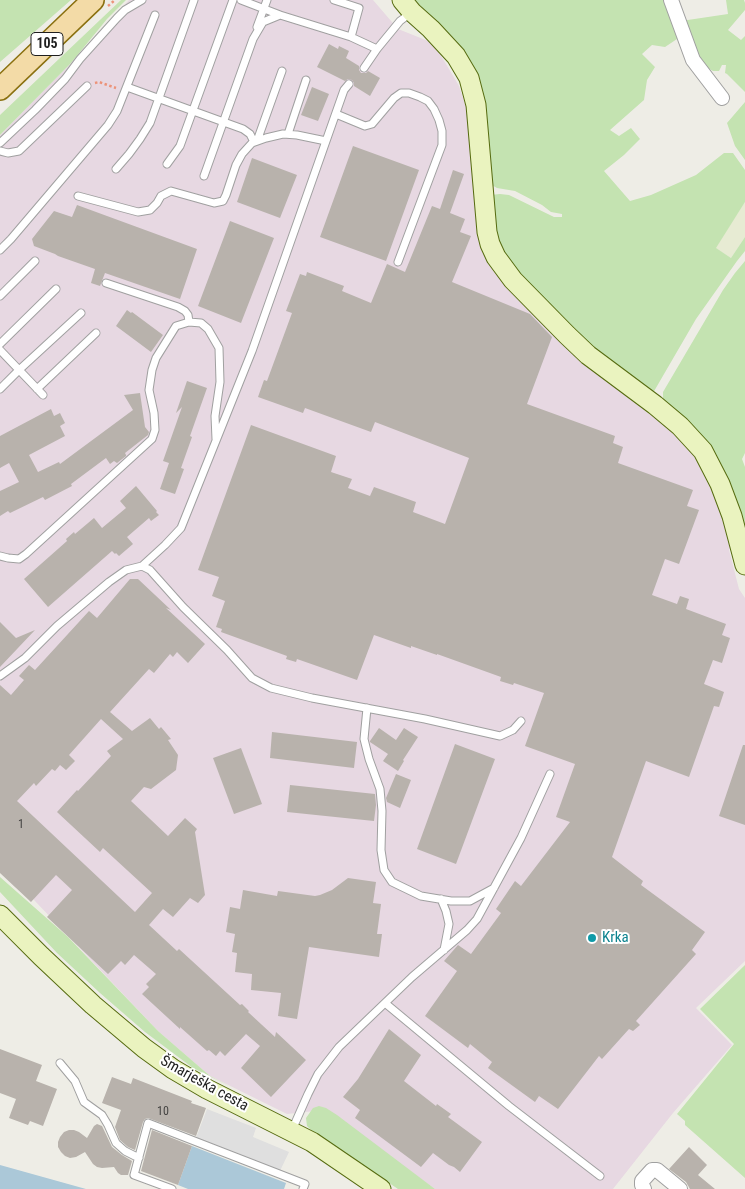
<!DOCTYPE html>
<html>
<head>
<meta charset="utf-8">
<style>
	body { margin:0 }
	canvas { display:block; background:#eeede6 }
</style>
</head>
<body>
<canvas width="745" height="1189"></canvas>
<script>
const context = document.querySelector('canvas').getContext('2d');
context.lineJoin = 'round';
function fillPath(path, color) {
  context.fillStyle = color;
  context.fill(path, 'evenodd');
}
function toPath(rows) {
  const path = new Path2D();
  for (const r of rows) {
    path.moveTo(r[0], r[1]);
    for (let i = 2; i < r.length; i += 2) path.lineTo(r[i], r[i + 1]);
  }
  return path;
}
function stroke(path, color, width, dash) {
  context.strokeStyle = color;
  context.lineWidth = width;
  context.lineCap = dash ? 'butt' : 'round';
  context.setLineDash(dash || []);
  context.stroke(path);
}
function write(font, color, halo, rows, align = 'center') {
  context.font = font + ' "Roboto Condensed",sans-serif';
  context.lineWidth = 4;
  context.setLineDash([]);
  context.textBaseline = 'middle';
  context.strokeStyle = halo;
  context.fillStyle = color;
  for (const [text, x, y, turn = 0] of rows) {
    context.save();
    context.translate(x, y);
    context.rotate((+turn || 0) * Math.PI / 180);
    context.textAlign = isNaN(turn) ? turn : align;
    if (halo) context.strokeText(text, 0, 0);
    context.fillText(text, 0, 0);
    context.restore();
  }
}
const industrial = toPath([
	[129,0,373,0,398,29,428,41,438,51,449,69,459,86,469,116,479,201,584,362,631,400,682,439,693,451,720,503,732,544,729,550,739,589,745,598,745,961,696,1008,732,1045,673,1113,613,1189,435,1189,324,1110,287,1114,210,1076,158,1031,0,864,0,135,71,63]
]);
const farmland = toPath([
	[745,202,745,237,731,258,715,248]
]);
const grass = toPath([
	[0,0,71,0,0,62],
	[121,0,126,0,107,19,71,63,0,135,0,115],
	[415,0,667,0,680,37,665,47,652,45,642,54,655,67,647,80,644,100,610,130,619,136,631,128,640,139,624,155,604,171,630,201,651,195,696,175,724,153,733,153,745,170,745,202,716,248,731,258,745,237,745,251,737,261,696,319,653,393,597,354,500,254,490,195,500,194,509,195,554,217,562,217,562,214,551,212,542,205,515,191,497,188,490,184,484,137,434,20],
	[726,0,744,0,745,3,745,10,728,30,741,40,745,36,745,92,727,74,725,73,726,65,722,65,719,71,713,71,706,67,698,58,681,21,728,14],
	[745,102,745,160,735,146,727,123],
	[745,261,745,453,742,459,745,467,745,534,663,401,663,392,723,290,735,273],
	[0,877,68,937,158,1031,210,1076,233,1088,193,1068,145,1032,100,993,57,953,0,892],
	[745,965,745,1178,685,1125,685,1121,677,1114,734,1044,700,1009],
	[319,1106,326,1108,337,1115,435,1189,398,1189,311,1130,307,1126,306,1118,313,1108]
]);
const parking = toPath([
	[207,1109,256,1128,253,1137,289,1152,280,1171,196,1138]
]);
const water = toPath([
	[192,1146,286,1183,284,1189,188,1189,178,1185],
	[0,1165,86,1189,0,1189]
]);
const building = toPath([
	[329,44,338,49,339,46,349,51,346,58,359,66,359,70,361,73,366,73,368,71,380,78,370,96,354,86,354,83,352,80,348,79,345,81,317,67],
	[312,87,329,94,318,121,301,115],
	[353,146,419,170,386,261,320,237],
	[252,158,297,175,280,218,237,202],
	[453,170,464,174,450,213,465,219,460,232,471,236,452,282,530,314,552,337,527,404,615,436,613,443,623,447,618,463,693,490,687,506,699,510,679,564,665,559,652,595,677,604,680,596,689,599,686,609,726,624,722,635,730,638,722,663,713,660,704,684,724,692,719,707,714,706,689,777,646,761,612,857,643,881,641,885,705,932,692,950,696,954,636,1021,640,1025,633,1031,629,1029,602,1059,599,1056,558,1109,539,1096,535,1102,488,1068,492,1062,470,1044,468,1048,425,1016,457,971,444,961,458,945,471,954,501,913,496,909,515,881,521,886,570,822,556,817,575,764,525,746,544,693,514,683,513,685,500,681,501,677,437,654,437,655,411,646,411,648,374,635,357,680,297,659,296,662,286,659,287,656,221,632,222,629,216,627,225,601,212,596,219,577,198,570,251,425,336,456,331,472,352,479,348,488,370,496,374,487,416,502,413,512,445,524,469,458,375,422,371,432,305,408,303,413,258,397,264,380,267,381,292,313,286,311,300,274,306,276,307,272,344,286,342,291,371,303,387,264,405,272,432,206,440,209],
	[77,205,197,249,180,299,105,273,100,286,91,283,95,269,58,256,55,254,34,246,32,239,54,211,72,217],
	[230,221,274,238,241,323,198,306],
	[127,310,131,313,132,312,163,335,151,352,116,326],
	[187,381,207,388,190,436,192,437,181,468,184,469,175,494,160,489,169,463,163,461,182,407,176,413],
	[140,393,145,427,149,432,148,435,125,453,126,455,126,456,117,463,114,461,110,464,106,458,71,484,72,486,45,500,43,497,10,513,8,511,0,516,0,491,19,482,9,463,0,468,0,436,51,409,54,416,60,413,65,423,60,426,65,436,29,455,38,472,59,462,60,464,133,410,124,395],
	[136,486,157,511,156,512,159,515,151,521,149,518,127,537,133,544,119,556,116,553,115,554,112,551,48,607,24,579,67,541,66,539,74,532,75,534,94,518,102,528,126,508,120,501],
	[130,579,138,579,171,610,166,608,205,644,188,663,177,652,173,657,170,654,154,673,149,669,110,712,132,731,150,718,159,729,161,727,171,739,168,740,178,755,176,770,151,789,144,787,131,801,168,836,185,818,197,829,195,832,205,895,198,903,190,898,173,917,163,909,149,925,177,951,179,949,240,1005,242,1004,249,1011,248,1012,275,1037,276,1032,306,1060,271,1097,241,1068,260,1046,246,1034,225,1056,220,1051,216,1056,209,1050,207,1051,180,1027,180,1029,142,994,149,987,146,984,156,974,134,955,125,965,121,961,108,974,47,917,72,890,56,875,31,902,0,873,0,685,11,695,24,680,19,676,29,665,35,670,89,611,97,618],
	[101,719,123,739,107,751,111,756,78,791,77,790,57,812,100,852,103,848,152,893,135,912,17,801,34,783,36,786,52,769,55,771,60,765,66,770,75,761,69,755],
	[0,622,16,638,35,630,0,667],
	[379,728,396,740,404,728,418,737,403,760,404,761,398,771,383,761,388,754,370,742,370,741],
	[272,732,357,742,354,768,270,758],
	[455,744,495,759,456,864,417,849],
	[743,745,745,745,745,825,719,816],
	[241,748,262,804,234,814,213,758],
	[396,774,411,780,400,808,387,802,386,798],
	[290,785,375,794,376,805,374,821,287,812],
	[348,878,376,882,373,903,381,904,377,934,382,934,379,957,309,947,297,1019,278,1016,281,993,251,990,252,974,235,972,237,953,232,952,235,934,226,932,230,907,240,909,243,890,277,896,278,891,315,896,320,895,332,890],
	[389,1029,421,1055,404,1081,436,1106,437,1104,451,1114,448,1117,482,1142,460,1172,454,1167,449,1165,433,1153,421,1167,355,1118,360,1110,343,1097,358,1079],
	[0,1049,42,1065,36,1081,57,1089,43,1126,30,1121,28,1125,9,1118,16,1099,0,1093],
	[112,1077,131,1084,133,1078,192,1101,191,1103,206,1108,196,1136,148,1118,145,1119,143,1122,135,1150,128,1147,120,1140,115,1127,121,1110,102,1103],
	[97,1124,102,1126,112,1147,122,1155,132,1161,128,1175,121,1175,118,1173,114,1167,102,1168,97,1167,93,1164,85,1152,76,1157,70,1158,65,1156,61,1152,58,1147,58,1142,60,1137,64,1132,69,1130,74,1130,79,1132,87,1138,94,1126],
	[152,1130,192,1146,178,1185,141,1171],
	[689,1147,707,1165,698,1175,715,1189,690,1189,686,1182,669,1169]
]);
const path = toPath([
	[108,6,115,0],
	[95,83,99,82,116,88]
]);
const lane = toPath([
	[241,0,280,15],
	[334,0,359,8,351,37],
	[257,27,267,0],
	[364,68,377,49,400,21,412,12],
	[127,87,243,129,250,134,254,142],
	[336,114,365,126,372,124,394,98,401,93,409,93,420,97,428,101,434,109,439,120,442,131,442,145,398,262],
	[288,134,306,80],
	[257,141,282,71],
	[0,143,35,110,65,79,80,59,117,18,125,10,142,0],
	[0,151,8,153,19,151,87,86],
	[167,164,180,146,233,0],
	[116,169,129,154,140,139,150,123,194,0],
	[204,176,253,39,263,22,280,15,351,37,377,49],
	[78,196,138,212,150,210,157,203,161,196,171,191,214,203,223,201,226,195,236,165,242,154,252,143,266,138,283,134,297,135,326,141],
	[0,250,11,239,108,125,117,111,155,15],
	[106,283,178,307,185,311,188,315,189,322],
	[0,296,35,261],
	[0,344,56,289],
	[0,350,43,395],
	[0,389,19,370,81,313],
	[37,389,96,333],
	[0,556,8,558,19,559,26,554,152,439,155,430,154,413,149,390,152,370,156,358,176,326,189,322,201,323,208,329,219,348,220,382,215,416,216,439],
	[142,566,165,545,181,528,252,351,344,90,349,84],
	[0,676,25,658,57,626,109,582,126,570,142,566,150,570,183,607,227,650,252,678,271,688,312,698,425,719,500,736,513,730,521,721],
	[367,708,364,739,369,759,380,789,382,811,381,850,384,870,392,882,421,896,451,901,470,901,494,888],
	[441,899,446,911,449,924,444,950],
	[385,1003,509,1106,600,1176],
	[60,1063,75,1081,84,1102,102,1115,108,1125,116,1143,125,1151,139,1158],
	[292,1130,308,1094,318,1074,339,1047,412,977,467,930,477,919,521,838,550,774],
	[172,1189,134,1175,148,1123,305,1184,303,1189]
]);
const street = toPath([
	[671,0,693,60,722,98],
	[644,1189,642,1185,642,1181,652,1170,657,1170,680,1189]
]);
const secondary = toPath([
	[402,0,412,12,431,29,456,56,469,78,476,105,487,232,490,244,496,257,513,280,567,335,588,355,655,405,680,426,703,451,720,484,732,516,745,565],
	[0,915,41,956,93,1005,144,1048,173,1069,207,1089,312,1142,381,1189]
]);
const primary = toPath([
	[0,89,93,0]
]);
const markers = [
	[592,938,5,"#0f9aa8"]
];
const numberNames = [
	["1",21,825],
	["10",163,1112]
];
const shields = [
	[47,44,32]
];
const shieldNames = [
	["105",47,44]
];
const cultureNames = [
	["Krka",602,938]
];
const streetNames = [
	["Šmarješka cesta",204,1084,29]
];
fillPath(industrial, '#e7d8e2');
fillPath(farmland, '#e7ebd3');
fillPath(grass, '#c4e3b1');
fillPath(parking, '#dfdfdf');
fillPath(water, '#abc8d8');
fillPath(building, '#b8b2ac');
stroke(lane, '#a0a0a0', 9);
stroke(street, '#a0a0a0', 16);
stroke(secondary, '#566b10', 21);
stroke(primary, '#8a700f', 24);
stroke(path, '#ec9379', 2.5, [2.5, 2.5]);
stroke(lane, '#fff', 7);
stroke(street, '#fff', 14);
stroke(secondary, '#eaf3bf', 19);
stroke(primary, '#f3dba7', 21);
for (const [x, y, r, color] of markers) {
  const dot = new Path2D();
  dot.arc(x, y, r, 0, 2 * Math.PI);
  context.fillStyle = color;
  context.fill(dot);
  stroke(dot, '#fff', 2);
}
write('12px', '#454442', null, numberNames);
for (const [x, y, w] of shields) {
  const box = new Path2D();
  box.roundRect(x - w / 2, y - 11.5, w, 23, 4);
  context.fillStyle = '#fff';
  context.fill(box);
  stroke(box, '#1f1f1f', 1);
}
write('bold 14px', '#1f1f1f', null, shieldNames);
write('15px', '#0d838f', '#fff', cultureNames, 'left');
write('15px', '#1f1f1f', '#fff', streetNames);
</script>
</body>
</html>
